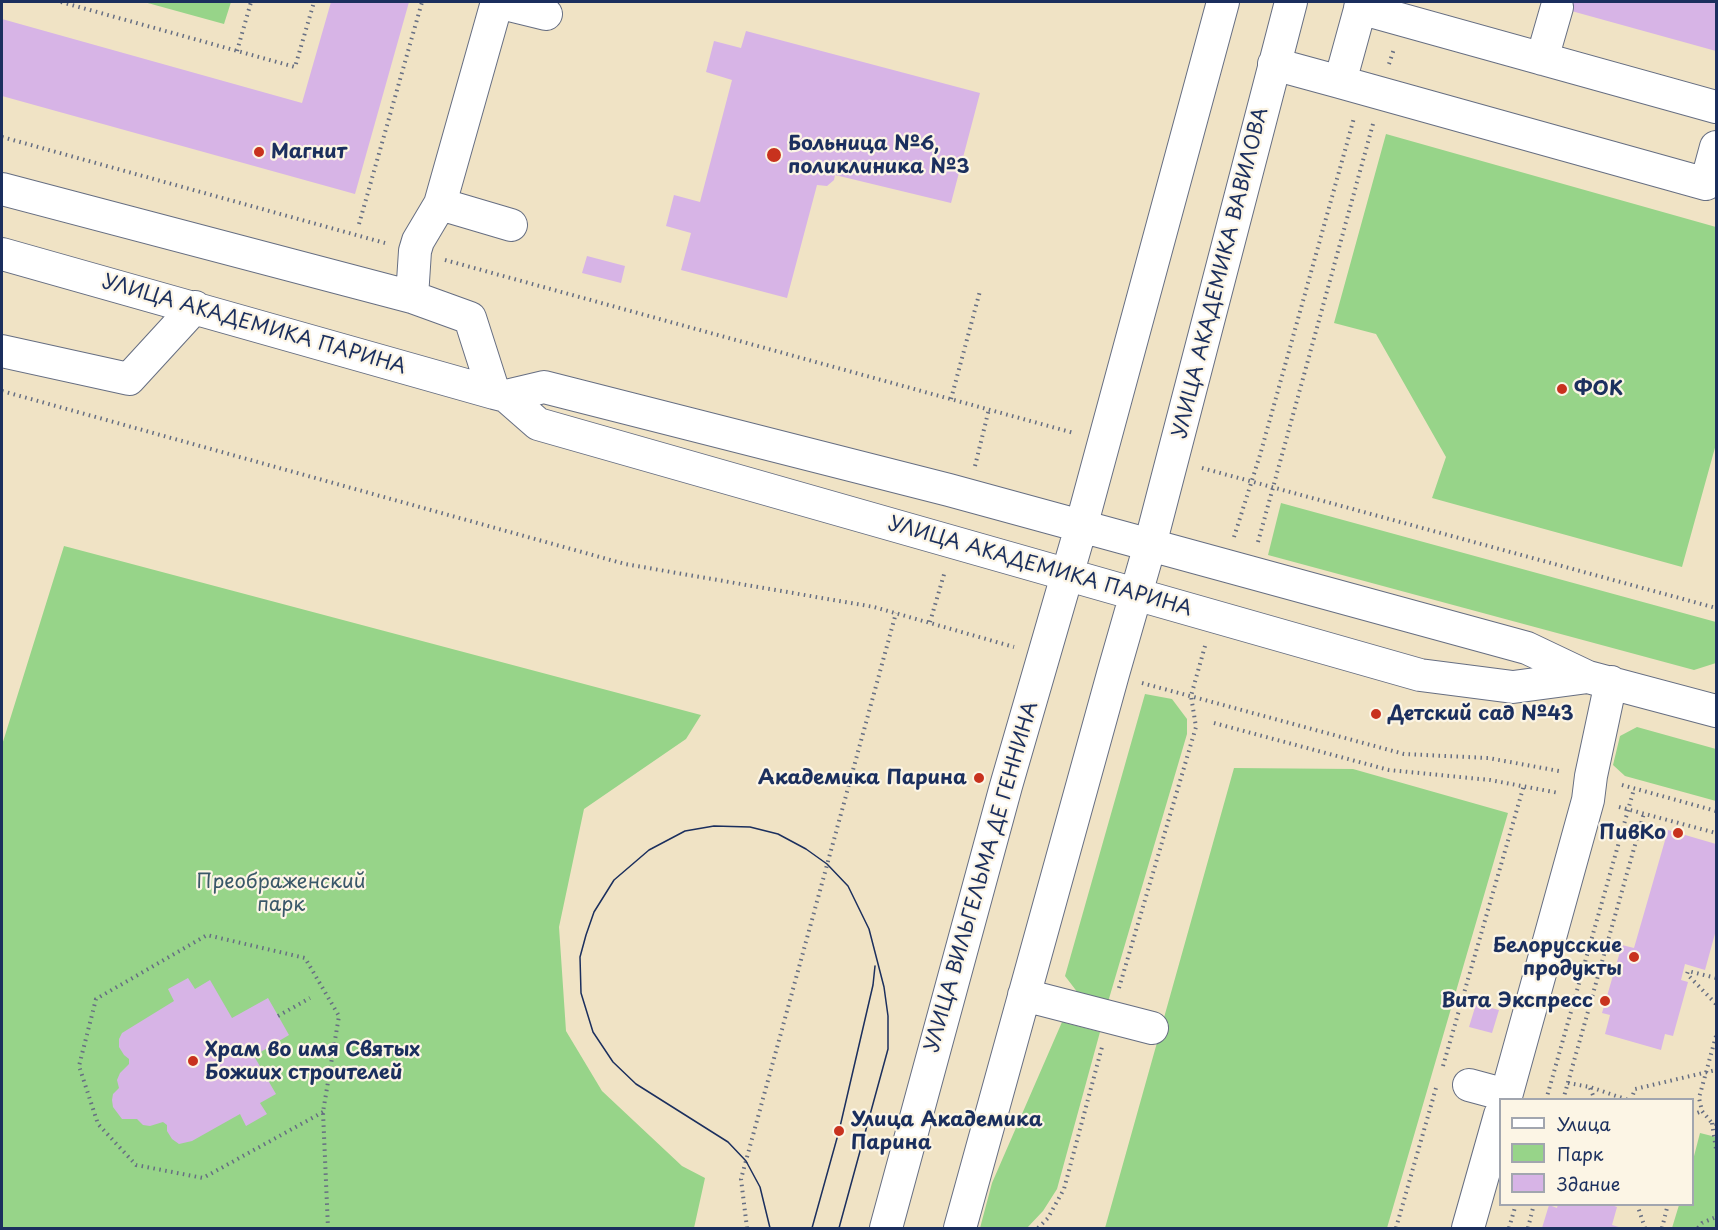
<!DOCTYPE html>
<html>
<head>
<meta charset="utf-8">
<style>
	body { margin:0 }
	#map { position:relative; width:1718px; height:1230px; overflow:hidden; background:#f0e3c5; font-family:"Playpen Sans",sans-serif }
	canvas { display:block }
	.frame { position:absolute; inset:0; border:3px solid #1b2f5e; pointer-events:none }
	.legend { position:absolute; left:1499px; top:1098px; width:195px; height:108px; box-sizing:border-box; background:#fcf5e5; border:2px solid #a2a6af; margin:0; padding:8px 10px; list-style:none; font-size:18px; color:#1b2f5e }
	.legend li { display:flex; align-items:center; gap:12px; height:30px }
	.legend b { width:30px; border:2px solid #a2a6af }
</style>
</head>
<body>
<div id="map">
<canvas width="1718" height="1230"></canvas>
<div class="frame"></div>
<ul class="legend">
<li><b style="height:8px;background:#fff"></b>Улица</li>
<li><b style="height:16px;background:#97d489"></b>Парк</li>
<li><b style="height:16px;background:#d7b4e6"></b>Здание</li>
</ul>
</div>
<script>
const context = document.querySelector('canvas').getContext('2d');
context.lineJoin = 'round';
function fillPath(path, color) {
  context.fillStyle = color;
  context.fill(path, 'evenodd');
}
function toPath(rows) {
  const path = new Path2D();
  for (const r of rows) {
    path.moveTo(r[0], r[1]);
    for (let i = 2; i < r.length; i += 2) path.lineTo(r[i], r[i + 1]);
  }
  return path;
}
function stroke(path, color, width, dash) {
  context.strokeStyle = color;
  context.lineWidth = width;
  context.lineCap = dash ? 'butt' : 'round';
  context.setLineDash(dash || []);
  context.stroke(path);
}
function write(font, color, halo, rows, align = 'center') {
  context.font = font + ' "Playpen Sans",sans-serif';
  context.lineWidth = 4.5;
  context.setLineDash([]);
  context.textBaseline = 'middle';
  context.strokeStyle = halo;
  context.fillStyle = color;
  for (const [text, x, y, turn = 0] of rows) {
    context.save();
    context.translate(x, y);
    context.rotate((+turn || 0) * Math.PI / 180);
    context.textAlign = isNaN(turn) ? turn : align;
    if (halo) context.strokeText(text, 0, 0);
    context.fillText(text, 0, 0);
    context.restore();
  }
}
const green = toPath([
	[144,2,231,2,224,24],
	[1386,134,1716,227,1716,444,1682,567,1432,498,1446,457,1376,334,1334,323],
	[1281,503,1716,622,1716,663,1694,670,1268,555],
	[64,546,701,715,686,739,584,809,559,927,566,1031,602,1091,682,1166,705,1178,694,1228,2,1228,2,745],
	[1145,694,1172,699,1187,719,1187,734,1108,1002,1078,993,1065,976],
	[1637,727,1716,749,1716,801,1625,776,1613,765,1620,736],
	[1234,768,1353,769,1508,813,1387,1228,1105,1228],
	[1062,1022,1100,1032,1057,1189,1043,1211,1027,1228,980,1228,992,1183],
	[1700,1133,1716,1137,1716,1228,1672,1228,1679,1205,1692,1204,1693,1160]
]);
const building = toPath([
	[331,2,409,2,355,194,2,96,2,19,302,103],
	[1540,2,1716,2,1716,51,1557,7],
	[746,31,980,93,951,203,835,175,834,180,827,186,817,185,787,298,681,270,691,233,666,226,674,195,700,202,732,80,706,72,714,41,741,48],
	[587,256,625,266,621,283,582,273],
	[1668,830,1716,844,1716,930,1705,970,1685,964,1681,980,1688,982,1673,1036,1665,1034,1661,1050,1605,1034,1610,1015,1602,1013,1622,945,1634,948],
	[188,978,195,989,210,980,232,1018,268,998,289,1035,254,1056,276,1094,260,1103,267,1114,246,1126,240,1114,192,1141,179,1144,172,1139,167,1131,167,1125,163,1122,150,1126,143,1125,137,1119,122,1119,113,1107,112,1100,113,1094,119,1088,117,1080,120,1073,129,1064,129,1059,124,1055,119,1047,119,1039,122,1033,174,1001,168,989],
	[1476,1004,1499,1010,1492,1033,1469,1027],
	[1558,1204,1609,1204,1617,1207,1612,1225,1622,1228,1542,1228,1549,1205,1557,1208]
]);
const path = toPath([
	[61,2,295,67,314,2],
	[237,51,251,2],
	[1389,64,1394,49],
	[2,137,385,243],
	[359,224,422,2],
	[445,260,1074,433],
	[2,391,625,564,874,607,1014,647],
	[951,399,980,291],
	[975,466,989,409],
	[1202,468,1716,608],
	[1234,537,1260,455,1354,118],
	[1258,542,1373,124],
	[930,622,945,571],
	[1142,683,1404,754,1488,758,1559,771],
	[1214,723,1389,770,1490,780,1559,793],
	[1622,785,1716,811],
	[1619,807,1716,833],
	[1716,978,1688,971,1687,974,1716,1004],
	[1119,988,1196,727,1191,696,1205,646],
	[278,1016,310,998],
	[1716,1036,1699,1098,1702,1111,1712,1123,1716,1124],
	[1443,1066,1524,785],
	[1568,1083,1590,1087,1628,1100],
	[1590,1088,1595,1100],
	[1546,1100,1634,789],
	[1563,1100,1644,813],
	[1631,1100,1635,1089,1716,1070],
	[323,1112,203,1178,136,1165,98,1124,79,1066,96,999,207,935,305,958,339,1016,323,1112,328,1228],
	[1692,1115,1702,1111],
	[1712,1123,1716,1149],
	[1637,1204,1645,1228],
	[747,1228,741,1179,896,613],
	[1038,1228,1048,1218,1064,1189,1102,1047],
	[1396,1228,1436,1088],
	[1509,1228,1516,1204],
	[1528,1228,1534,1204],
	[1662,1228,1668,1204],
	[1698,1228,1702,1223,1716,1217]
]);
const minor = toPath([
	[497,2,440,204,511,225],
	[497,2,546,14],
	[1360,8,1716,107],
	[1542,59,1557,7],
	[1274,64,1340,82,1362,2],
	[1340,82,1706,184,1716,147],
	[2,189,412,297,470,318,494,393],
	[2,254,494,393,506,396,544,387,949,490,1527,648,1588,677,1716,711],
	[412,297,415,251,418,241,440,204],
	[2,351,129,379,195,307],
	[506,396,538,424,1420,675,1513,687,1588,677],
	[1024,995,1152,1028],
	[1469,1085,1506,1095],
	[1505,1100,1588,800,1591,776,1611,682],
	[886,1228,1006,786,1081,527,1223,2],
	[960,1228,1113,674,1150,545,1291,2],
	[1468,1228,1500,1115]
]);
const tram = toPath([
	[770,1228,760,1187,746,1161,728,1142,636,1084,613,1062,593,1032,581,993,580,957,586,935,594,912,614,880,649,850,685,831,714,826,750,827,778,834,806,849,827,864,848,886,869,929,884,987,888,1016,888,1049,839,1228],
	[812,1228,839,1131,873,985,875,966]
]);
const markers = [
	[259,152,6,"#c8321e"],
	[774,155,8,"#c8321e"],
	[1562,389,6,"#c8321e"],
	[1376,714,6,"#c8321e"],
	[979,778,6,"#c8321e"],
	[1678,833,6,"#c8321e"],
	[1634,957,6,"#c8321e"],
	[1605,1001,6,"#c8321e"],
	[193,1061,6,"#c8321e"],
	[839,1131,6,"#c8321e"]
];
const poiNames = [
	["Больница №6,",788,144],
	["поликлиника №3",788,167],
	["Магнит",271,152],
	["ФОК",1574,389],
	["Детский сад №43",1388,714],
	["Академика Парина",967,778,"right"],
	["ПивКо",1666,833,"right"],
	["Белорусские",1622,946,"right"],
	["продукты",1622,969,"right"],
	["Вита Экспресс",1593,1001,"right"],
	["Храм во имя Святых",205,1050],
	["Божиих строителей",205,1073],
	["Улица Академика",851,1120],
	["Парина",851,1143]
];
const streetNames = [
	["УЛИЦА АКАДЕМИКА ВАВИЛОВА",1221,273,-76],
	["УЛИЦА АКАДЕМИКА ПАРИНА",254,325,16],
	["УЛИЦА АКАДЕМИКА ПАРИНА",1040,567,16],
	["УЛИЦА ВИЛЬГЕЛЬМА ДЕ ГЕННИНА",982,877,-74]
];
const parkNames = [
	["Преображенский",281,882],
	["парк",281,905]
];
fillPath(green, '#97d489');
fillPath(building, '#d7b4e6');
stroke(minor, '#666e82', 34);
stroke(path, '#666e82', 4, [1.5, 4.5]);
stroke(minor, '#fff', 32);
stroke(tram, '#1b2f5e', 1.5);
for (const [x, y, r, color] of markers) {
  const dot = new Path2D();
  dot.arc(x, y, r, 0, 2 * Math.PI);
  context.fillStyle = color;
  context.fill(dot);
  stroke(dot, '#fcf5e5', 2);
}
write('bold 20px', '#1b2f5e', '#fcf5e5', poiNames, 'left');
write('20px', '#1b2f5e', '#fcf5e5', streetNames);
write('20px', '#3a5869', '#fcf5e5', parkNames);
</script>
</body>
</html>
